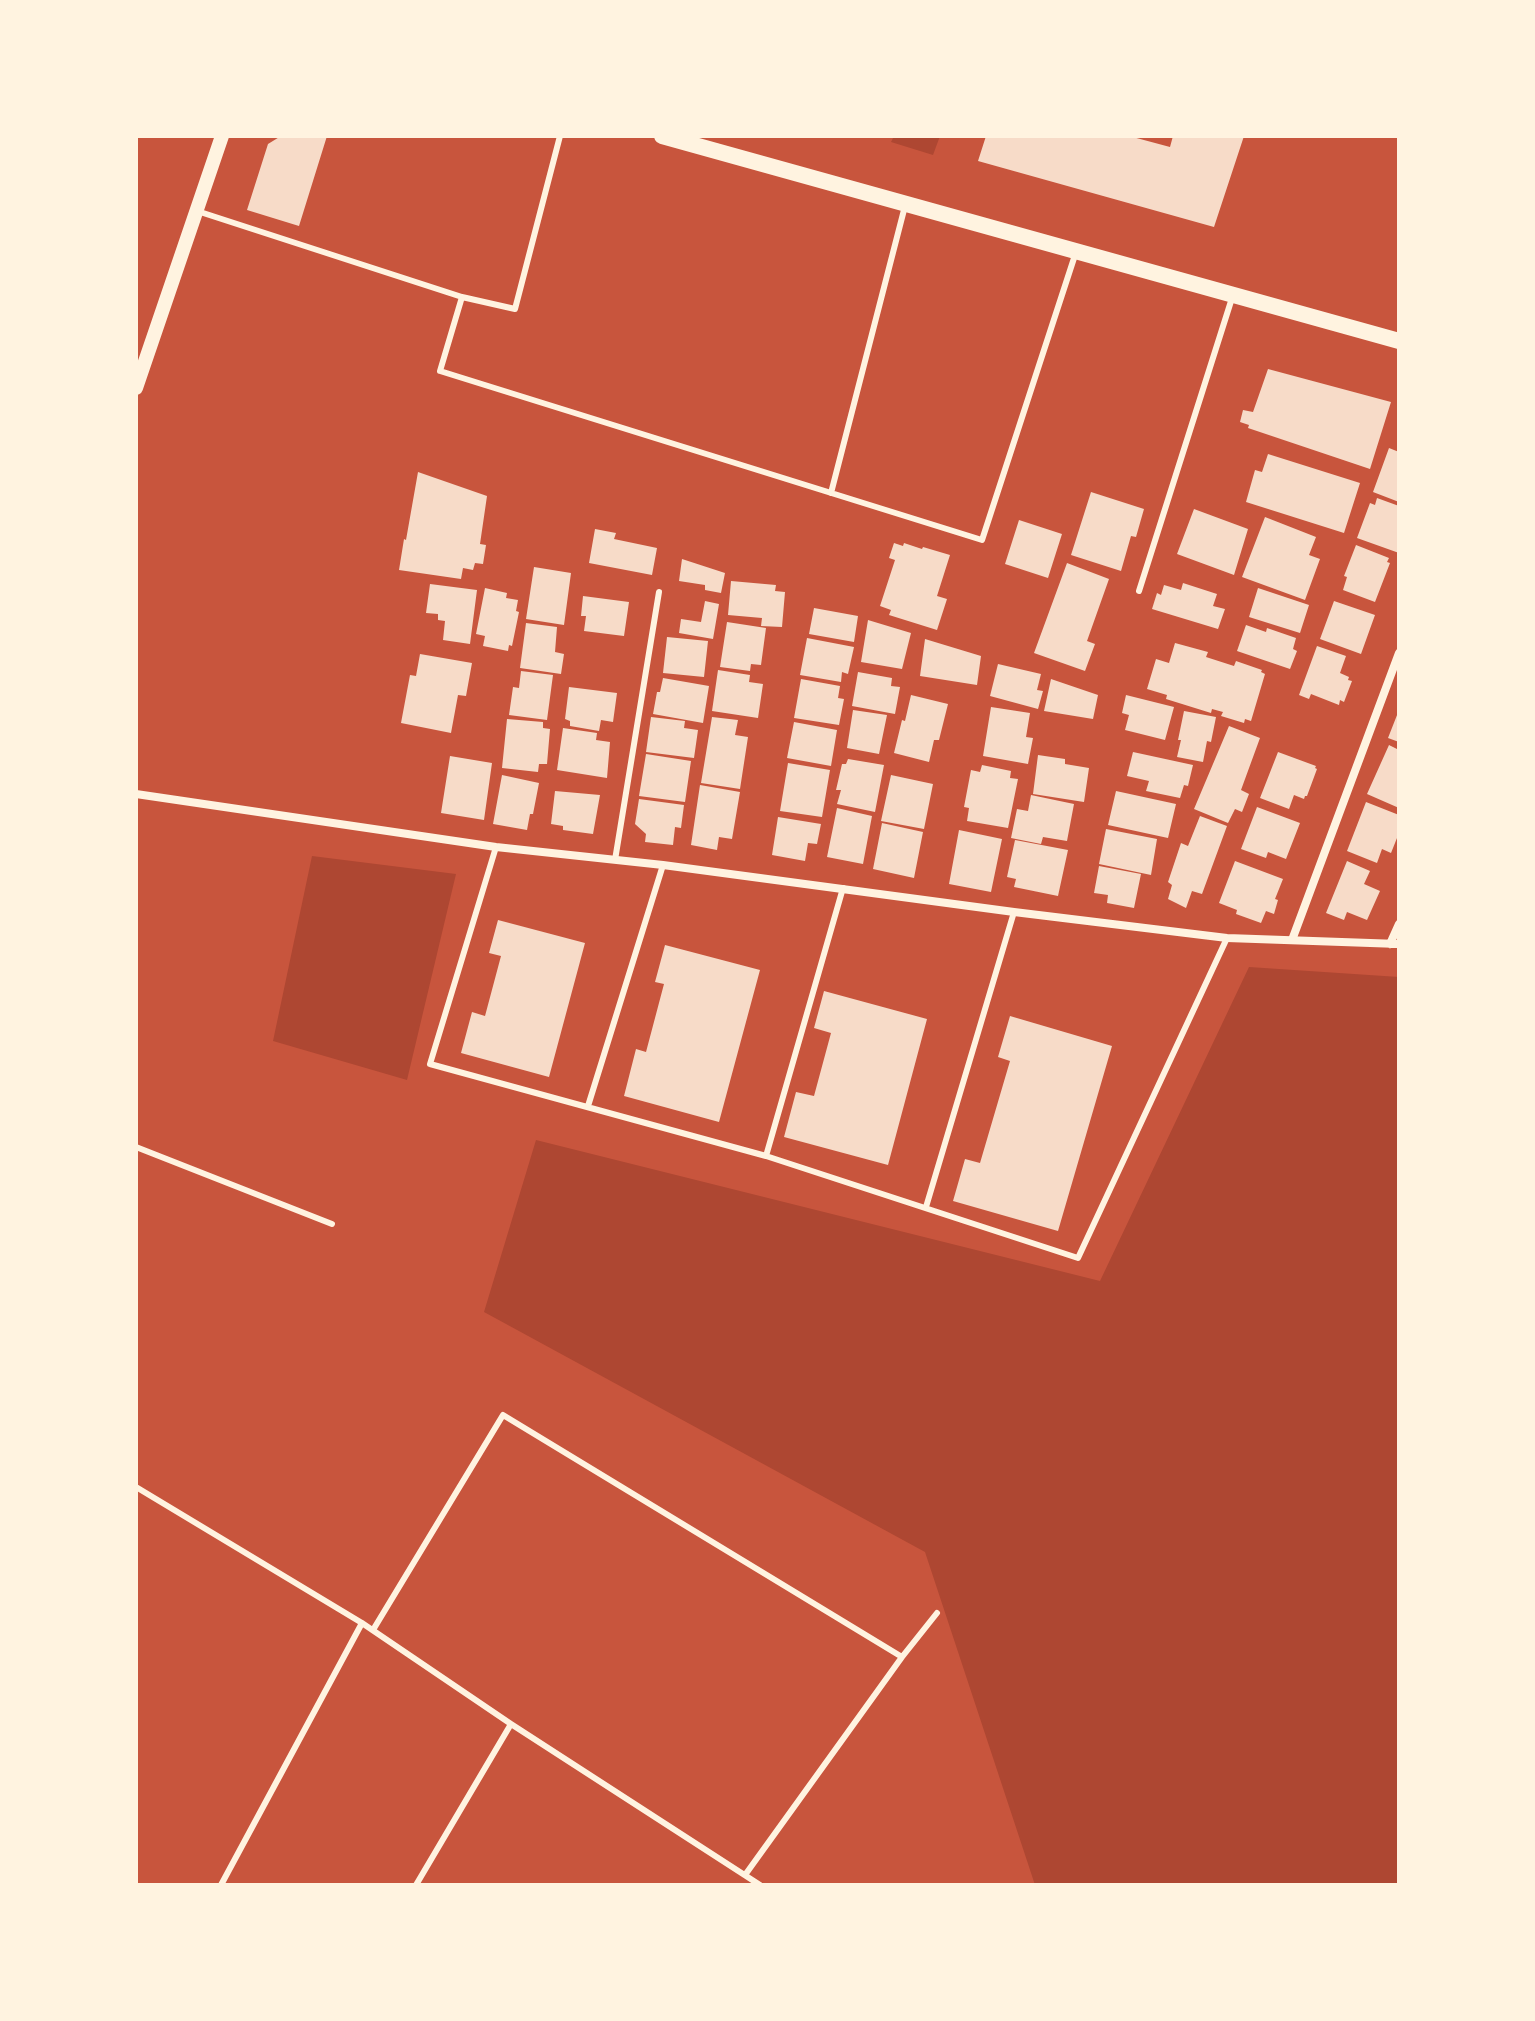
<!DOCTYPE html>
<html>
<head>
<meta charset="utf-8">
<style>
	body { margin:0 }
	#map { position:relative; width:1535px; height:2021px; overflow:hidden; background:#c8553d; font-family:"IBM Plex Sans",sans-serif }
	canvas { display:block }
	.frame { position:absolute; inset:0; border:138px solid #fff3e0; pointer-events:none }
</style>
</head>
<body>
<div id="map">
<canvas width="1535" height="2021"></canvas>
<div class="frame"></div>
</div>
<script>
const context = document.querySelector('canvas').getContext('2d');
context.lineJoin = 'round';
function fillPath(path, color) {
  context.fillStyle = color;
  context.fill(path, 'evenodd');
}
function toPath(rows) {
  const path = new Path2D();
  for (const r of rows) {
    path.moveTo(r[0], r[1]);
    for (let i = 2; i < r.length; i += 2) path.lineTo(r[i], r[i + 1]);
  }
  return path;
}
function stroke(path, color, width, dash) {
  context.strokeStyle = color;
  context.lineWidth = width;
  context.lineCap = dash ? 'butt' : 'round';
  context.setLineDash(dash || []);
  context.stroke(path);
}
const green = toPath([
	[894,136,940,136,933,155,891,142],
	[312,856,456,874,407,1080,273,1041],
	[1249,967,1399,977,1399,1885,1035,1885,925,1552,484,1312,536,1140,1100,1281]
]);
const building = toPath([
	[281,136,327,136,299,226,247,210,268,144],
	[986,136,1129,136,1170,147,1173,136,1244,136,1214,227,978,161],
	[1268,369,1391,402,1370,469,1248,428,1249,425,1240,422,1243,410,1253,412],
	[1389,448,1399,452,1399,502,1373,492],
	[1268,454,1360,483,1344,533,1246,502,1255,470,1262,472],
	[418,472,487,496,480,544,486,545,483,564,475,563,473,570,463,568,461,579,399,570,404,539,406,540],
	[1091,492,1144,509,1136,537,1131,536,1121,571,1071,555],
	[1377,498,1399,506,1397,515,1399,516,1399,553,1357,538,1370,503,1375,505],
	[1194,509,1248,529,1234,575,1177,554],
	[1265,517,1316,537,1309,555,1320,559,1305,600,1242,577],
	[1019,520,1062,534,1048,578,1005,564],
	[595,529,616,533,614,539,657,548,652,575,589,563],
	[894,543,903,546,904,543,922,549,923,547,950,555,937,596,947,599,937,630,889,615,891,610,880,606,895,560,889,558],
	[1356,545,1389,558,1387,562,1390,563,1375,602,1343,590,1347,577,1344,576],
	[682,559,725,573,721,593,705,590,705,585,679,581],
	[1067,563,1109,579,1087,641,1095,644,1085,671,1034,653],
	[534,567,571,573,564,625,526,619],
	[731,581,776,585,775,591,785,592,782,627,761,626,762,618,728,615],
	[1183,583,1217,594,1213,606,1225,609,1218,629,1152,609,1157,593,1161,595,1164,585,1181,590],
	[430,584,477,590,470,644,443,640,445,621,438,620,438,614,426,613],
	[485,588,507,593,506,598,518,600,516,611,519,612,512,646,509,645,508,651,483,646,485,636,476,634],
	[1258,588,1309,605,1300,633,1249,617],
	[583,596,629,602,624,636,584,631,586,616,581,616],
	[705,601,719,604,713,639,679,633,681,619,701,622],
	[1334,601,1375,615,1361,654,1320,639],
	[814,608,858,616,854,642,809,634],
	[868,620,911,633,902,669,861,662],
	[727,622,766,628,761,665,751,664,750,671,720,667],
	[526,623,557,627,555,652,564,654,561,674,520,668],
	[1246,625,1266,632,1267,628,1296,638,1293,649,1297,651,1290,669,1237,651],
	[667,637,708,641,704,677,663,673],
	[807,638,854,647,848,674,842,672,841,682,800,675],
	[925,639,981,656,977,685,920,676],
	[1175,643,1208,652,1206,657,1234,666,1236,661,1262,670,1261,672,1265,674,1251,721,1245,719,1244,723,1221,716,1223,712,1212,709,1211,713,1166,699,1167,695,1147,689,1156,659,1169,663],
	[1317,646,1346,656,1340,673,1349,677,1348,680,1352,681,1344,702,1340,700,1339,705,1311,694,1309,699,1299,695],
	[420,654,472,663,466,696,458,695,451,733,401,723,410,675,416,676],
	[998,664,1041,674,1037,690,1043,691,1038,709,990,696],
	[718,670,750,675,749,682,763,684,758,718,712,711],
	[521,671,553,675,547,720,509,715,513,687,519,688],
	[858,672,892,678,891,686,900,687,895,714,852,706],
	[663,678,709,686,703,723,653,714,657,692,660,692],
	[801,679,840,686,838,698,844,699,839,725,794,718],
	[1051,679,1098,695,1093,719,1044,711],
	[569,687,617,693,613,722,601,720,599,731,570,726,570,721,565,719],
	[911,695,948,704,939,740,934,740,929,762,894,753,902,720,905,721],
	[1126,695,1174,707,1165,740,1125,730,1129,715,1122,713],
	[991,707,1030,713,1026,737,1033,738,1028,764,983,756],
	[853,710,887,715,879,754,847,748],
	[1399,710,1399,742,1388,738],
	[1184,711,1216,717,1211,742,1207,741,1203,762,1177,757,1181,740,1178,740],
	[651,717,685,721,684,728,698,730,694,758,646,752],
	[712,717,738,720,735,735,748,737,740,789,701,783],
	[507,719,543,722,543,728,550,729,547,764,539,764,538,772,502,768],
	[794,722,837,730,831,766,787,758],
	[1229,726,1260,738,1241,790,1249,794,1242,812,1235,809,1228,823,1194,809],
	[563,728,597,733,596,740,610,742,607,778,557,770],
	[1389,745,1399,750,1399,808,1367,794],
	[1133,752,1193,765,1188,786,1184,785,1180,798,1146,791,1149,781,1127,776],
	[1278,752,1316,766,1315,768,1317,769,1307,796,1305,796,1304,799,1294,795,1289,809,1260,798],
	[646,754,691,761,685,802,639,796],
	[1038,755,1065,759,1065,764,1089,768,1084,802,1033,794],
	[450,756,492,763,484,820,441,813],
	[848,759,884,765,875,812,837,804,841,790,836,790,842,764,846,764],
	[788,763,830,770,822,817,780,811],
	[982,765,1011,771,1010,778,1018,779,1008,828,967,821,969,808,964,807,971,770,980,772],
	[502,775,539,783,533,814,530,814,527,830,493,824],
	[891,775,933,784,924,829,881,821],
	[700,785,740,792,732,839,719,837,717,850,691,845],
	[555,791,600,795,593,834,563,830,563,826,551,824],
	[1116,791,1176,804,1168,838,1108,825],
	[1031,795,1074,804,1067,841,1043,837,1041,844,1011,838,1017,809,1028,811],
	[639,799,684,805,681,828,675,827,673,845,645,842,646,834,635,824],
	[1366,802,1399,815,1399,833,1391,853,1382,849,1377,863,1347,851],
	[1257,807,1300,823,1286,859,1268,852,1266,858,1241,849],
	[837,808,872,816,863,864,827,857],
	[1200,816,1227,826,1202,894,1192,891,1186,908,1168,899,1172,885,1168,882,1181,843,1188,846],
	[778,817,821,824,817,844,808,843,805,861,772,855],
	[882,823,923,832,914,878,873,869],
	[1106,829,1157,839,1151,875,1099,864],
	[959,830,1002,839,991,892,949,884],
	[1015,840,1068,850,1058,896,1014,887,1016,879,1007,877],
	[1235,861,1283,879,1275,899,1278,900,1274,914,1266,911,1261,923,1236,914,1237,910,1219,903],
	[1347,861,1370,871,1364,884,1380,891,1367,920,1347,912,1344,920,1326,913],
	[1099,866,1141,874,1134,908,1107,903,1108,895,1094,893],
	[498,920,585,943,549,1077,461,1053,472,1012,485,1016,501,956,489,953],
	[665,945,760,970,719,1122,624,1096,636,1049,646,1052,664,984,655,982],
	[824,991,927,1019,888,1165,784,1137,796,1092,814,1096,831,1033,814,1028],
	[1010,1016,1112,1046,1058,1231,953,1201,965,1159,980,1163,1010,1061,998,1057]
]);
const service = toPath([
	[197,211,462,297,515,309,560,136],
	[462,297,440,371,982,540,1076,252],
	[831,493,905,206],
	[1139,591,1232,298],
	[496,847,430,1064,766,1156,1078,1258,1227,938],
	[615,860,659,592],
	[588,1106,663,865],
	[136,1147,332,1224],
	[766,1156,843,888],
	[926,1207,1014,912],
	[136,1487,362,1623,511,1724,760,1885],
	[373,1630,503,1415,902,1657],
	[745,1875,902,1657,937,1613],
	[221,1885,362,1623],
	[416,1885,511,1724]
]);
const minor = toPath([
	[136,794,496,847,663,865,1014,912,1227,938,1399,944],
	[1292,940,1399,653],
	[1390,944,1399,924]
]);
const tertiary = toPath([
	[136,388,222,136]
]);
const secondary = toPath([
	[662,136,1399,341]
]);
fillPath(green, '#ae4732');
fillPath(building, '#f7dbc8');
stroke(service, '#fff3e0', 6);
stroke(minor, '#fff3e0', 8);
stroke(tertiary, '#fff3e0', 14);
stroke(secondary, '#fff3e0', 16);
</script>
</body>
</html>
